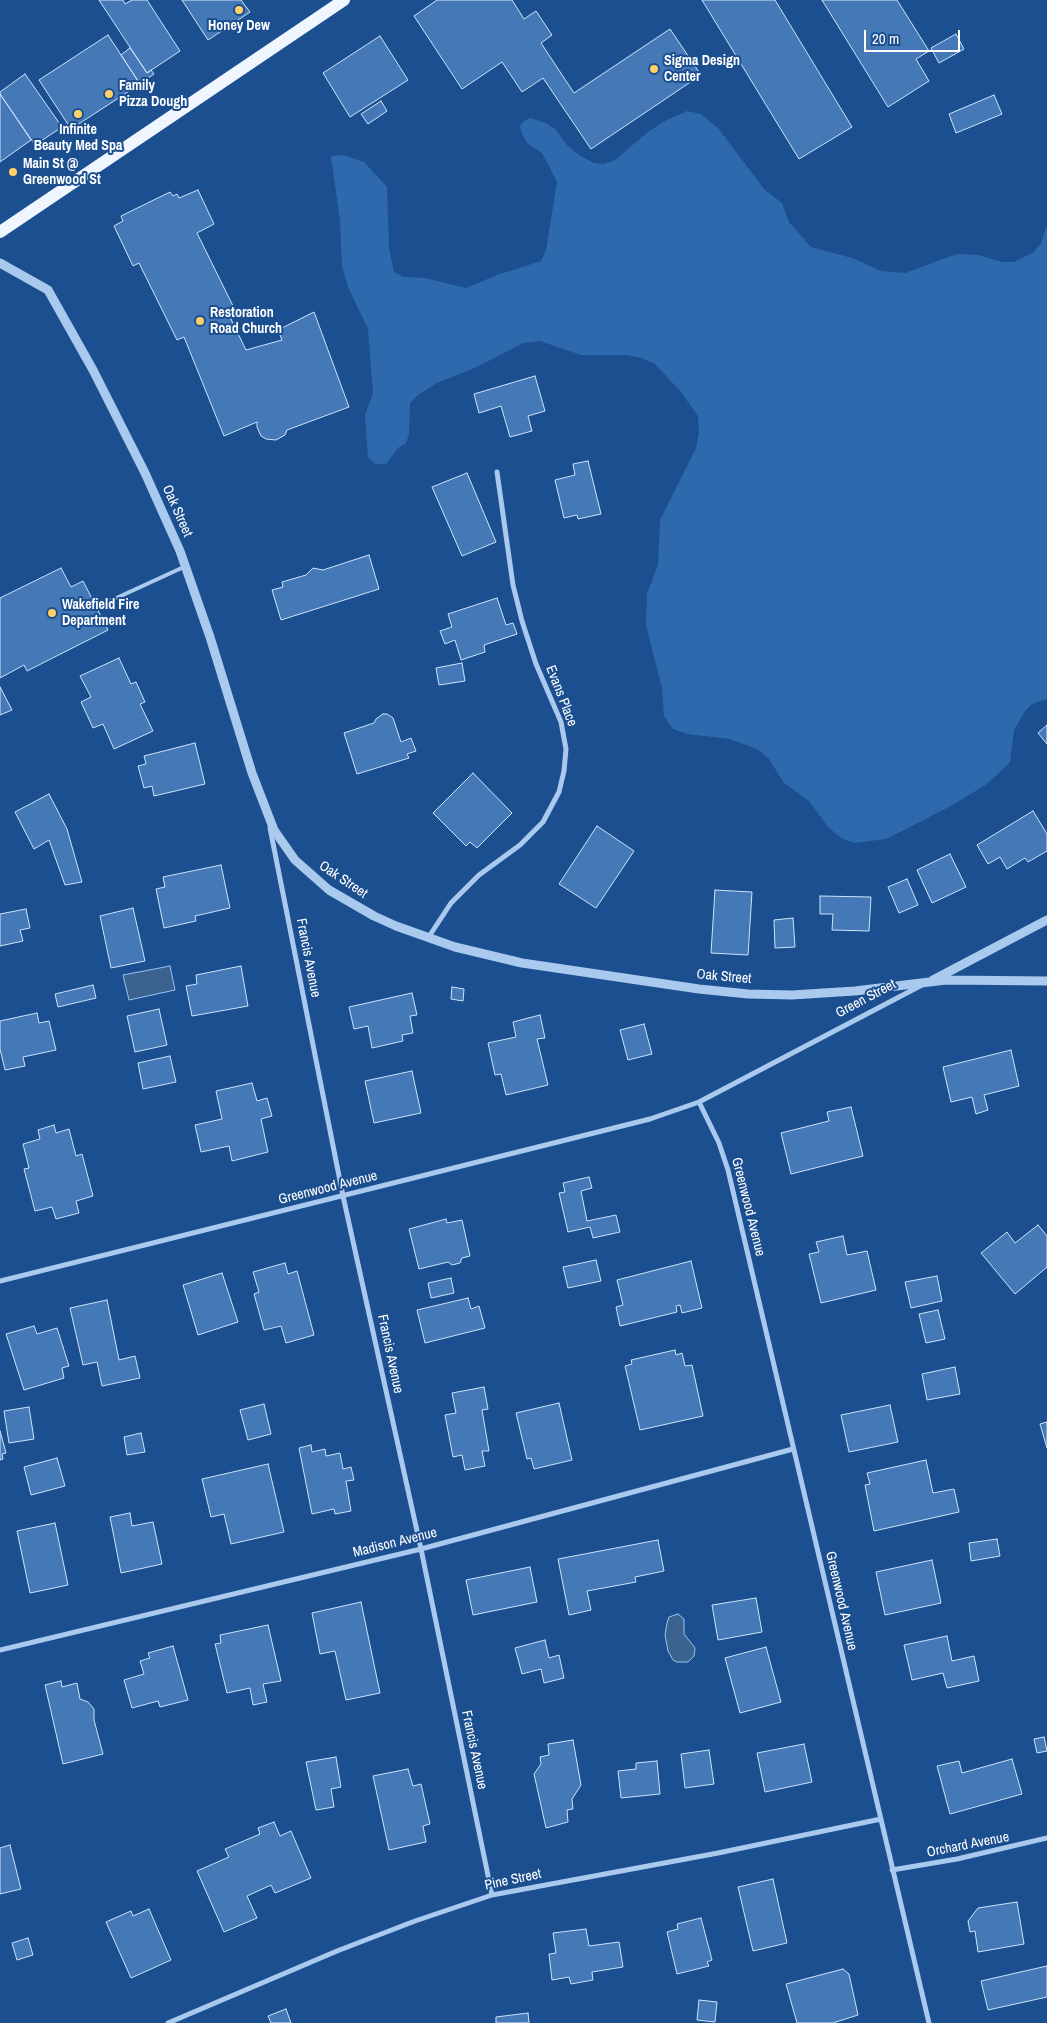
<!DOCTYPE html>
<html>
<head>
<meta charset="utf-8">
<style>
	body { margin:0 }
	#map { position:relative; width:1047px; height:2023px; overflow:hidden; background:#1b4f8f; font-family:"Archivo Narrow",sans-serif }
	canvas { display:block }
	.scale { position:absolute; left:864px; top:30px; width:96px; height:22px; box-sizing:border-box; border:2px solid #fff; border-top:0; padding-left:6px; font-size:15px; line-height:18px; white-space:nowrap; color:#fff; -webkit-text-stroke:4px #1b4f8f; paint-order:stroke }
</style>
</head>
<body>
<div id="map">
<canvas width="1047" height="2023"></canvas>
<div class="scale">20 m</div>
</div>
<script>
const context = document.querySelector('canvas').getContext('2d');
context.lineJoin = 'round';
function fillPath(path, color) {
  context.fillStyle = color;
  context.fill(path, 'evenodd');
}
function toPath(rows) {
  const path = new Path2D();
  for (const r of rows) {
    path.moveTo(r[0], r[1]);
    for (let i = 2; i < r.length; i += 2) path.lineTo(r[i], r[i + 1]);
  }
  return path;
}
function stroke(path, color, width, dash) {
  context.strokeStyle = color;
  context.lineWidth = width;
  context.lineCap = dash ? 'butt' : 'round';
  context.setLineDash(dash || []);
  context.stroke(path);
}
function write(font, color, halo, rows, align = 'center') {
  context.font = font + ' "Archivo Narrow",sans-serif';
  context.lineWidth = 4;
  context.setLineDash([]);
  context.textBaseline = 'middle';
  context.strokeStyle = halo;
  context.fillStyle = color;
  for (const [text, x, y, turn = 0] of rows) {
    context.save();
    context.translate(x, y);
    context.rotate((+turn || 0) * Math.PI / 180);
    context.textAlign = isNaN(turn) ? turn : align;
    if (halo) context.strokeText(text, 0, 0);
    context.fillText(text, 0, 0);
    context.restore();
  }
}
const green = toPath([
	[687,111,701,114,718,128,764,189,782,203,789,222,811,247,852,258,881,271,905,273,957,254,978,255,1002,262,1014,262,1034,252,1041,243,1047,225,1047,699,1032,704,1025,711,1014,730,1010,762,987,784,951,806,886,839,854,843,841,838,828,827,809,801,784,783,769,759,757,749,730,739,687,734,673,729,664,716,662,688,646,625,647,594,658,565,660,520,696,448,699,432,698,416,680,391,655,364,641,358,625,355,581,355,540,341,523,343,477,367,437,383,418,395,410,403,409,434,406,443,398,448,386,464,375,464,368,457,365,415,373,394,368,329,348,287,342,266,340,221,331,156,343,155,364,162,387,187,389,248,394,272,403,277,425,278,466,288,497,275,541,261,546,250,557,182,542,153,527,143,521,132,520,126,523,122,530,118,546,123,556,130,567,145,579,155,594,163,604,164,615,160,649,131,667,120]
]);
const water = toPath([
	[170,966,175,990,129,1000,123,975,170,966],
	[678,1614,684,1619,684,1634,695,1648,694,1656,688,1662,677,1662,673,1660,668,1651,665,1635,667,1623,669,1617,678,1614]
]);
const building = toPath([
	[99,0,123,0,125,4,132,0,147,0,180,51,147,73,99,0],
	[182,0,241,0,250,12,208,40,182,0],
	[437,0,512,0,524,19,536,11,552,35,541,43,574,93,670,29,701,75,591,149,543,78,522,92,502,62,462,89,414,16,437,0],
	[702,0,775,0,852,127,799,159,702,0],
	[822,0,897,0,929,51,916,59,929,81,888,107,822,0],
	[956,34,964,49,939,63,931,48,956,34],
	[108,35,140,84,71,129,39,80,108,35],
	[380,36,408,80,350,117,323,73,380,36],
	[130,48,147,73,151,70,154,74,140,84,121,55,130,48],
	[25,74,62,127,35,145,0,94,0,92,25,74],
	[0,94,31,140,0,162,0,94],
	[994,95,1002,114,956,133,949,114,994,95],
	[381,101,387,111,368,124,361,114,381,101],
	[198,190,214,224,197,233,235,310,228,313,246,350,282,340,278,330,314,312,349,407,287,430,285,435,276,440,266,439,261,436,257,427,257,422,224,436,184,337,177,340,139,263,133,266,114,226,123,221,121,216,170,192,173,196,177,194,179,198,198,190],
	[535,376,545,411,528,416,532,431,510,437,501,406,479,413,474,394,535,376],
	[588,461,601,514,578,519,577,515,564,518,555,480,575,475,573,464,588,461],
	[467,473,496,542,462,556,432,487,467,473],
	[369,555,379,589,281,620,272,590,283,587,282,582,306,575,313,568,323,570,369,555],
	[61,568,71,587,83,581,108,630,27,671,24,665,0,678,0,598,61,568],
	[497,598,506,625,513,623,517,634,484,645,485,652,461,660,455,640,445,644,440,631,452,627,448,614,497,598],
	[119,658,131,684,136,682,145,702,140,704,153,731,114,749,103,724,93,728,81,702,91,697,80,676,119,658],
	[462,663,465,681,439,685,436,668,462,663],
	[0,687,12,710,0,715,0,687],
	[383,714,387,714,393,718,401,742,411,738,416,751,407,754,409,758,357,774,344,733,374,723,376,719,383,714],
	[1047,725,1047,744,1038,733,1047,725],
	[195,743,205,784,154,796,152,786,144,788,138,766,146,764,144,756,195,743],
	[473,773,512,813,477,848,470,842,466,846,433,813,473,773],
	[49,794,67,829,82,882,65,885,49,840,34,849,15,812,49,794],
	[1033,811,1047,834,1047,851,1028,862,1025,858,1007,869,1000,857,988,864,977,845,1033,811],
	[597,826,634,851,596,908,559,884,597,826],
	[950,854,966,887,932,903,917,870,950,854],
	[221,865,230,908,195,916,196,921,164,928,156,889,165,887,163,877,221,865],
	[907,879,918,905,899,913,888,887,907,879],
	[715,890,752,892,748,955,711,953,715,890],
	[820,896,871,897,869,931,832,930,833,914,820,914,820,896],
	[133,908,145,961,111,968,100,916,133,908],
	[26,909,30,928,20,930,23,941,0,946,0,914,26,909],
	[793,918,795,947,775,948,774,920,793,918],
	[241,966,248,1006,192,1016,186,986,197,984,196,975,241,966],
	[93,985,96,998,58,1007,55,994,93,985],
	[452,987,464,989,463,1001,451,999,452,987],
	[412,993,417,1015,410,1016,413,1033,402,1035,403,1041,372,1048,368,1026,354,1029,349,1007,412,993],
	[159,1009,167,1045,135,1052,127,1016,159,1009],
	[37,1013,39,1023,49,1021,56,1050,23,1057,25,1066,5,1070,0,1049,0,1021,37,1013],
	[540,1015,545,1038,537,1039,548,1085,506,1095,501,1074,495,1075,488,1043,516,1037,513,1022,540,1015],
	[644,1024,652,1054,628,1060,620,1030,644,1024],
	[1011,1050,1019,1086,984,1095,988,1110,976,1114,972,1097,951,1102,943,1067,1011,1050],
	[170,1056,176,1082,143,1089,138,1063,170,1056],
	[412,1071,421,1113,374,1123,365,1081,412,1071],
	[252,1083,257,1101,267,1098,272,1116,261,1119,268,1152,232,1161,229,1146,201,1152,195,1125,222,1119,216,1091,252,1083],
	[851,1107,863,1156,791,1174,781,1133,829,1121,827,1112,851,1107],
	[54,1125,56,1133,69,1129,76,1156,82,1154,93,1196,76,1201,79,1213,56,1219,52,1207,35,1211,24,1169,29,1168,23,1144,40,1139,38,1130,54,1125],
	[589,1177,592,1188,581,1191,587,1221,616,1215,620,1232,593,1238,590,1227,568,1232,559,1193,565,1192,563,1183,589,1177],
	[446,1219,447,1223,462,1220,470,1256,462,1258,460,1263,452,1265,448,1262,419,1269,409,1229,446,1219],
	[1038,1225,1047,1236,1047,1267,1015,1294,981,1253,1007,1232,1015,1243,1038,1225],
	[843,1236,847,1255,867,1251,876,1290,821,1303,809,1254,819,1252,816,1242,843,1236],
	[596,1260,601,1281,568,1288,563,1267,596,1260],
	[691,1261,702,1308,682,1313,680,1305,676,1306,677,1312,620,1326,616,1307,623,1305,617,1280,691,1261],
	[285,1263,288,1274,297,1271,314,1335,286,1343,281,1326,264,1330,254,1294,259,1292,253,1272,285,1263],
	[222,1273,238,1322,198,1335,183,1285,222,1273],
	[937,1276,942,1301,911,1308,905,1282,937,1276],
	[451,1278,454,1293,431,1298,428,1283,451,1278],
	[468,1298,471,1309,479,1306,485,1328,425,1343,417,1310,468,1298],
	[107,1300,119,1360,135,1356,140,1378,102,1386,97,1362,83,1365,70,1308,107,1300],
	[938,1310,945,1339,926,1343,919,1314,938,1310],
	[34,1326,37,1334,57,1328,69,1366,62,1368,64,1378,24,1390,6,1334,34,1326],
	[675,1350,676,1355,682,1353,685,1366,692,1365,703,1416,640,1430,625,1366,632,1364,631,1360,675,1350],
	[955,1367,960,1394,927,1400,922,1374,955,1367],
	[484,1387,488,1409,482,1410,489,1451,482,1451,485,1466,465,1470,462,1455,453,1457,445,1415,456,1413,452,1393,484,1387],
	[559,1403,572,1460,534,1469,531,1458,527,1459,516,1413,559,1403],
	[264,1404,271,1434,248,1440,240,1410,264,1404],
	[890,1405,898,1442,849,1452,841,1415,890,1405],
	[29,1407,34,1439,9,1443,4,1411,29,1407],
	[1047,1422,1047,1448,1040,1424,1047,1422],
	[0,1431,6,1453,2,1454,3,1459,0,1460,0,1431],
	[141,1433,145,1452,127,1455,124,1437,141,1433],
	[311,1445,312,1452,325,1449,326,1456,340,1453,343,1469,351,1467,354,1480,346,1481,351,1511,335,1514,334,1509,312,1514,299,1448,311,1445],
	[57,1458,65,1486,31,1495,24,1467,57,1458],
	[926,1460,933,1493,954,1489,959,1512,874,1531,865,1485,870,1484,867,1473,926,1460],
	[268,1464,284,1532,231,1544,224,1514,211,1517,202,1479,268,1464],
	[130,1513,132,1526,153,1522,162,1564,121,1573,110,1517,130,1513],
	[55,1523,68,1585,30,1593,17,1531,55,1523],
	[997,1539,1000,1556,971,1561,969,1543,997,1539],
	[658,1540,664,1571,635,1577,636,1582,587,1591,591,1610,569,1615,558,1559,658,1540],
	[932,1560,941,1603,885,1615,876,1572,932,1560],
	[530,1567,537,1602,473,1615,466,1580,530,1567],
	[756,1598,762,1632,718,1640,712,1605,756,1598],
	[361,1602,380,1693,346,1700,335,1651,320,1654,312,1613,361,1602],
	[268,1625,281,1681,263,1684,267,1702,253,1705,250,1688,227,1693,215,1644,221,1643,220,1635,268,1625],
	[947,1636,952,1661,974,1656,979,1681,947,1688,943,1673,912,1680,904,1645,947,1636],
	[545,1640,549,1658,559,1655,564,1678,544,1683,541,1669,522,1674,515,1648,545,1640],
	[173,1646,188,1700,160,1707,158,1701,132,1708,124,1680,144,1674,140,1661,150,1658,148,1653,173,1646],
	[766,1647,781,1702,740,1713,725,1658,766,1647],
	[61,1681,62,1687,77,1683,80,1699,88,1702,94,1709,94,1720,103,1754,63,1764,45,1685,61,1681],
	[1044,1737,1047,1751,1037,1753,1034,1739,1044,1737],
	[573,1740,581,1785,572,1799,573,1809,567,1810,568,1822,546,1828,534,1774,541,1764,540,1757,549,1755,548,1744,573,1740],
	[804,1744,812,1782,765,1792,757,1753,804,1744],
	[709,1750,714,1784,685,1788,681,1754,709,1750],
	[336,1757,341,1787,331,1789,334,1807,316,1810,306,1762,336,1757],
	[1012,1759,1022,1794,950,1814,937,1766,959,1761,962,1773,1012,1759],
	[657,1761,660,1794,621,1798,618,1771,636,1769,636,1763,657,1761],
	[408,1769,413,1786,421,1784,430,1824,423,1826,426,1842,389,1850,373,1776,408,1769],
	[274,1822,280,1836,291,1831,311,1878,275,1893,271,1885,247,1896,257,1918,224,1932,197,1871,229,1857,225,1849,260,1834,258,1828,274,1822],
	[10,1845,21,1889,0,1894,0,1848,10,1845],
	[773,1879,787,1943,753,1951,738,1887,773,1879],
	[1017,1902,1024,1944,978,1952,975,1931,970,1932,968,1921,978,1908,1017,1902],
	[149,1909,171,1960,131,1978,106,1922,131,1911,133,1916,149,1909],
	[701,1918,712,1960,707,1962,709,1966,677,1974,667,1932,678,1929,677,1924,701,1918],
	[586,1929,589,1946,619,1942,623,1967,592,1972,593,1980,571,1984,569,1977,552,1980,549,1954,556,1953,553,1933,586,1929],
	[28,1938,33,1955,17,1960,12,1943,28,1938],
	[1047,1966,1047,1997,988,2010,981,1981,1047,1966],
	[843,1969,849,1974,858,2015,833,2023,797,2023,786,1984,843,1969],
	[699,2000,717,2002,715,2022,697,2020,699,2000],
	[286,2009,291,2023,271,2023,268,2016,286,2009],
	[528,2013,529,2023,496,2023,496,2017,528,2013]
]);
const service = toPath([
	[99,606,186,566]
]);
const minor = toPath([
	[270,828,343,1196,421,1549,492,1895],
	[428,938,451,903,479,875,520,845,543,822,559,792,564,771,566,749,561,722,536,664,522,621,513,585,497,472],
	[699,1102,922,985],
	[0,1281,650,1119,699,1102,719,1143,728,1170,929,2023],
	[0,1650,421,1549,793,1449],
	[892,1870,957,1859,1047,1838],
	[168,2023,337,1951,415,1921,492,1895,718,1853,881,1819]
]);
const tertiary = toPath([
	[0,263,48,290,93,370,145,473,180,551,210,637,252,773,274,830,295,860,329,890,374,916,396,926,455,947,522,963,699,989,748,994,792,995,855,991,946,980,1047,981],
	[933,980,1047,920]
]);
const primary = toPath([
	[0,232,344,0]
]);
const markers = [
	[239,10,5,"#ffd166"],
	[654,69,5,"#ffd166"],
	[109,94,5,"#ffd166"],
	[78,114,5,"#ffd166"],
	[13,172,5,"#ffd166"],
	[200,321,5,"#ffd166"],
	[52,613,5,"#ffd166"]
];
const poiNames = [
	["Honey Dew",239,26,"center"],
	["Sigma Design",664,61],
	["Center",664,77],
	["Family",119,86],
	["Pizza Dough",119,102],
	["Infinite",78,130,"center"],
	["Beauty Med Spa",78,146,"center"],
	["Main St @",23,164],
	["Greenwood St",23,180],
	["Restoration",210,313],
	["Road Church",210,329],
	["Wakefield Fire",62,605],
	["Department",62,621]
];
const streetNames = [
	["Oak Street",177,511,66],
	["Evans Place",561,696,69],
	["Oak Street",343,880,34],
	["Francis Avenue",308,958,79],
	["Oak Street",724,977,5],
	["Green Street",866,999,-28],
	["Greenwood Avenue",328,1188,-14],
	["Greenwood Avenue",748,1207,76],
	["Francis Avenue",390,1354,78],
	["Madison Avenue",395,1543,-14],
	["Greenwood Avenue",841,1601,77],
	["Francis Avenue",474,1750,78],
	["Orchard Avenue",968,1845,-11],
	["Pine Street",513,1880,-12]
];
fillPath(green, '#2e69ad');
fillPath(water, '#3c6290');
stroke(water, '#9cc4f0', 1);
fillPath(building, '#4478b7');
stroke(building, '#cfe3fa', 1);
stroke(service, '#a9c9ee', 4);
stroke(minor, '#a9c9ee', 5);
stroke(tertiary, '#a9c9ee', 9);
stroke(primary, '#f0f6ff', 12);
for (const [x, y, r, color] of markers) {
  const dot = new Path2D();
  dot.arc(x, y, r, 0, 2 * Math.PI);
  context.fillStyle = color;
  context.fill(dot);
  stroke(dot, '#1b4f8f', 2);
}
write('bold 14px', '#fff', '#1b4f8f', poiNames, 'left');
write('14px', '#fff', '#1b4f8f', streetNames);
</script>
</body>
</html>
